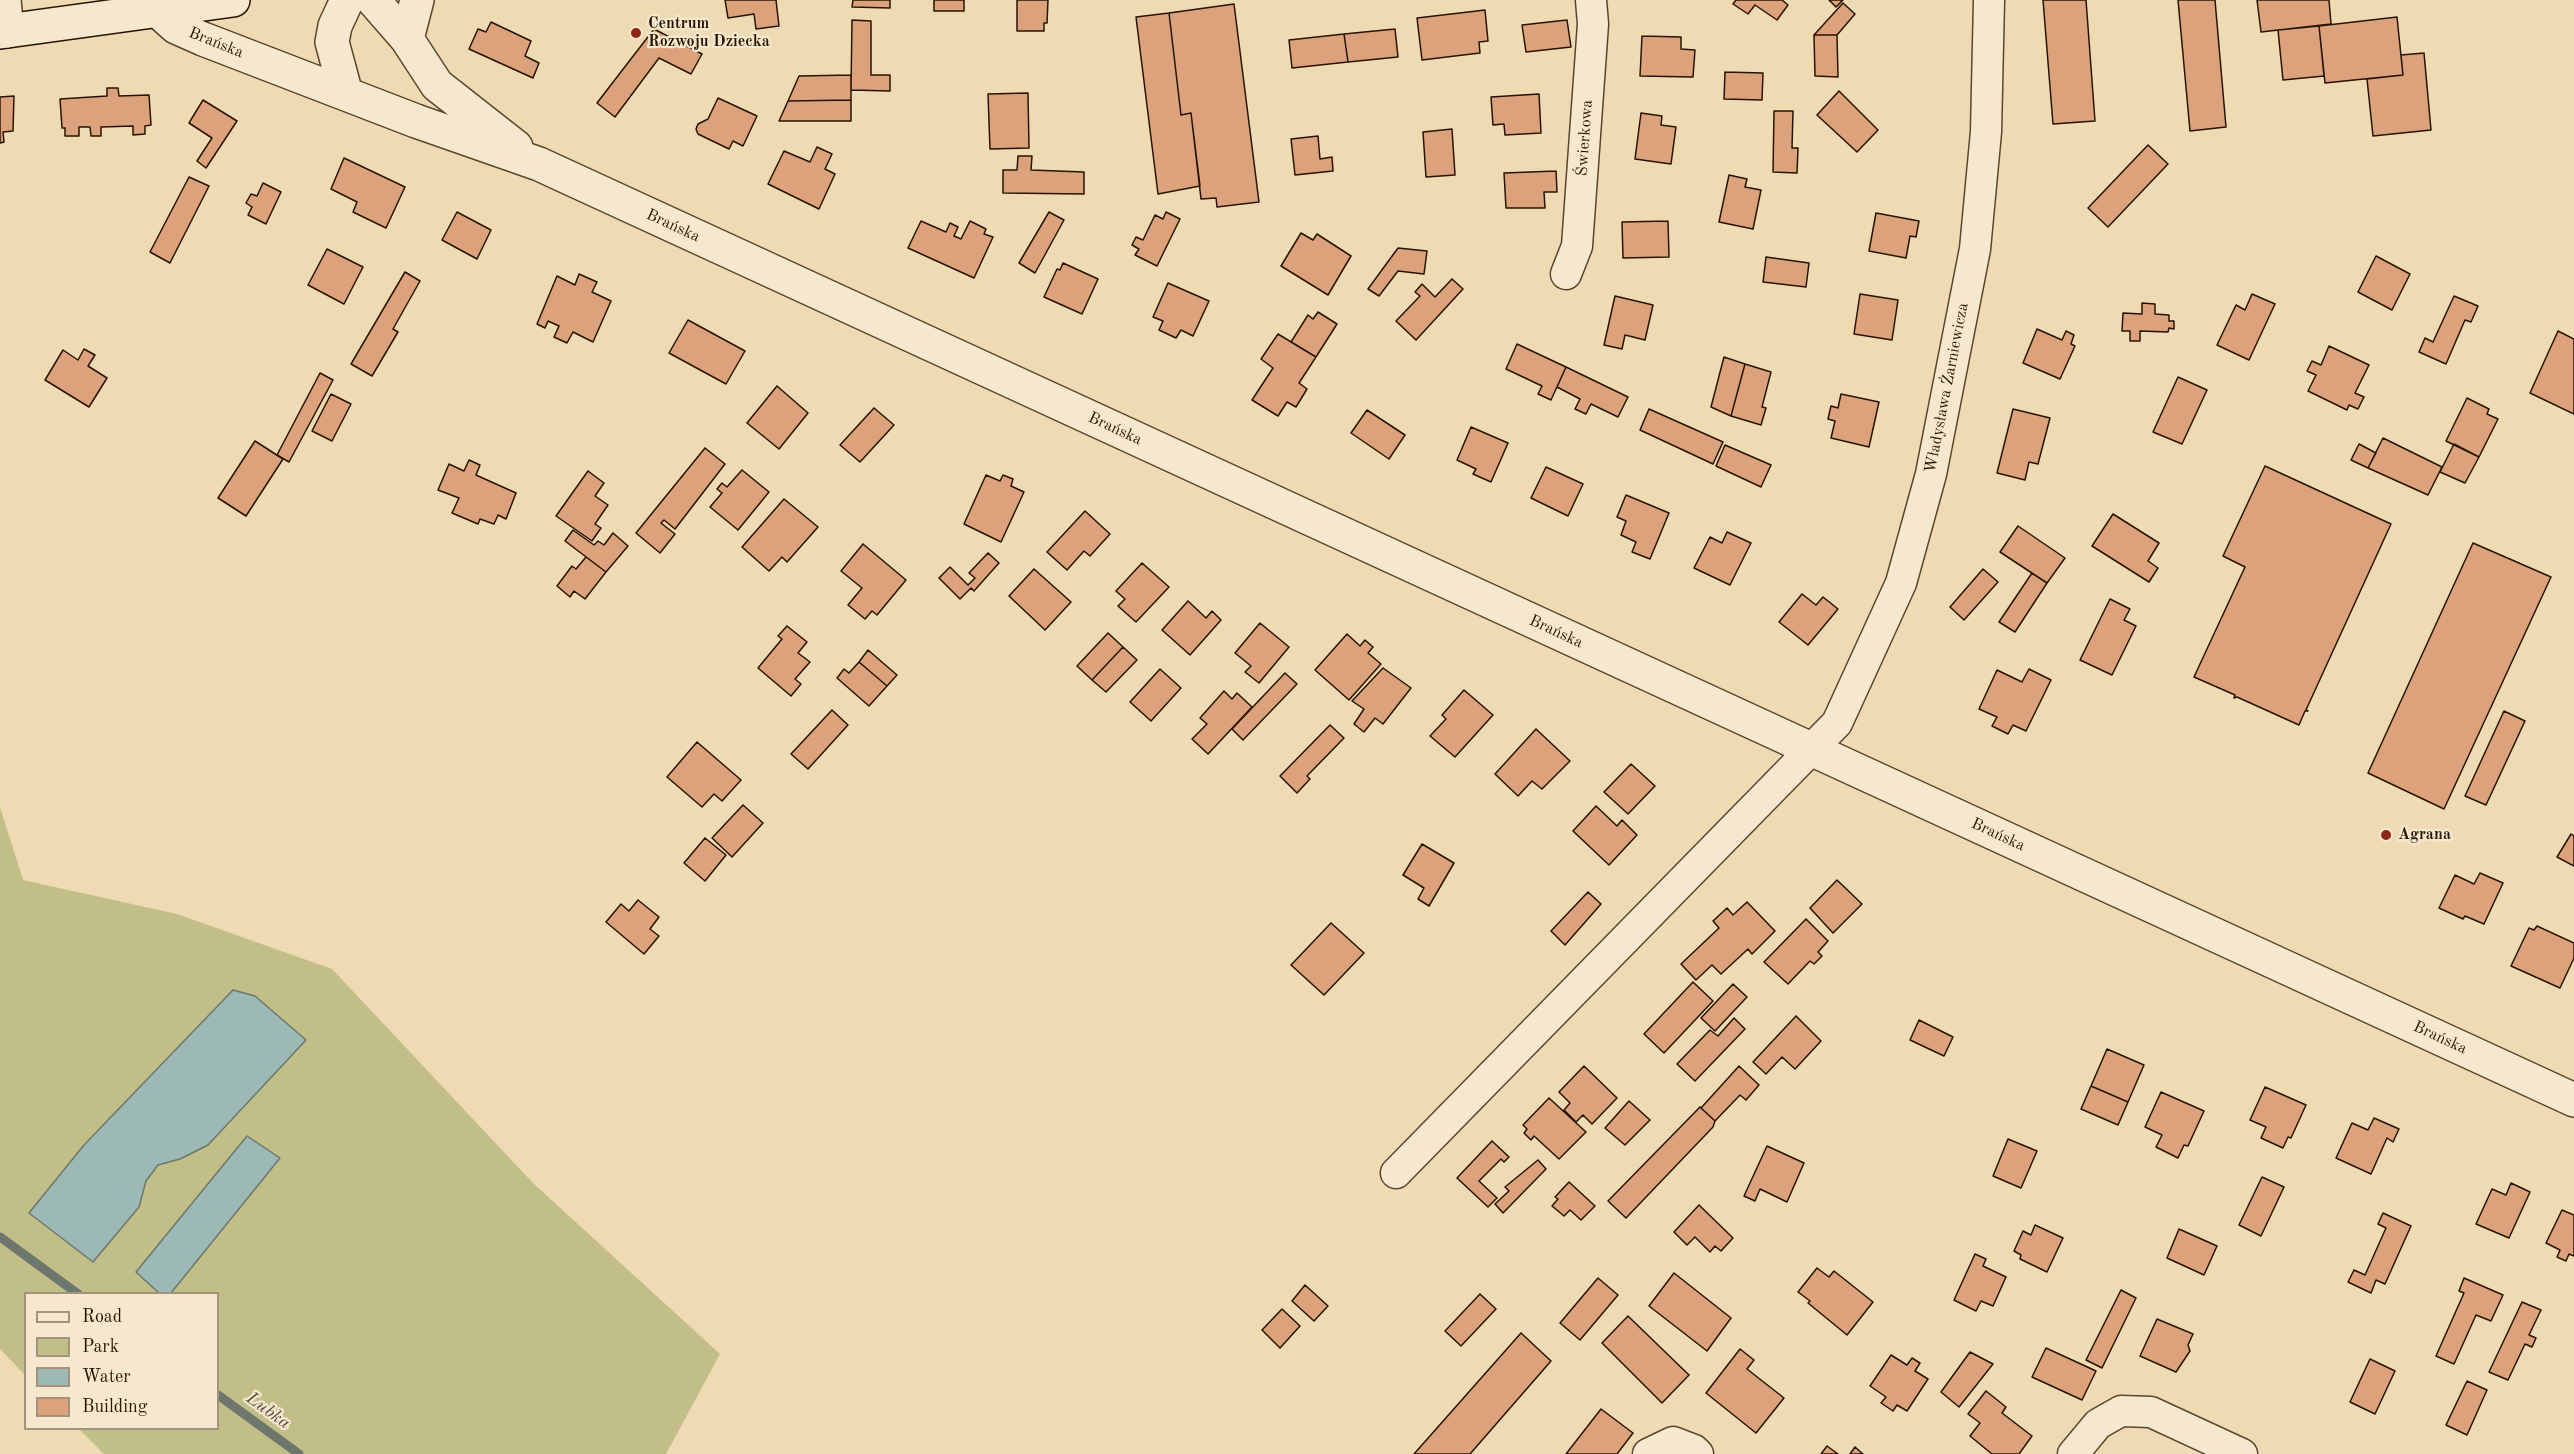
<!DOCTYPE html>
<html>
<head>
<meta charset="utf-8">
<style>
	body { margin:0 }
	#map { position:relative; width:2574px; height:1454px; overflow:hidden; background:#efdbb3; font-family:"Old Standard TT",serif }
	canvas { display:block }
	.legend { position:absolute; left:24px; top:1292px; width:195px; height:138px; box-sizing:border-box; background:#f5e8ce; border:2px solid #a3937c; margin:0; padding:8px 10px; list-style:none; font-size:18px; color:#271400 }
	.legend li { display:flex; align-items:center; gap:12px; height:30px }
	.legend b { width:30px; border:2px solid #a3937c }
</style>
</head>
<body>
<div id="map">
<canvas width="2574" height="1454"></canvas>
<ul class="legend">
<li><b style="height:8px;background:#f5e8ce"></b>Road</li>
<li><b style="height:16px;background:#c1be87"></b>Park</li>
<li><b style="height:16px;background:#9cb9b5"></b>Water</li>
<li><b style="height:16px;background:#dba27c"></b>Building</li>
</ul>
</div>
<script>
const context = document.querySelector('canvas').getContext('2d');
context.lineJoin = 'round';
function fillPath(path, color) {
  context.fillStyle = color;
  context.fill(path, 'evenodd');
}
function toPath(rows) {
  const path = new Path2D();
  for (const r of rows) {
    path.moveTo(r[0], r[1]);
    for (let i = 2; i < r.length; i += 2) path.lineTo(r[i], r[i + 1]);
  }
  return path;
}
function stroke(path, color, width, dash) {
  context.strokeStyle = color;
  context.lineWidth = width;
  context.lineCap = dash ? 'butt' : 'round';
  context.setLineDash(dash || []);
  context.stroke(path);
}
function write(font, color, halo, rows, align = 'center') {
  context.font = font + ' "Old Standard TT",serif';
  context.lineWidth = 4.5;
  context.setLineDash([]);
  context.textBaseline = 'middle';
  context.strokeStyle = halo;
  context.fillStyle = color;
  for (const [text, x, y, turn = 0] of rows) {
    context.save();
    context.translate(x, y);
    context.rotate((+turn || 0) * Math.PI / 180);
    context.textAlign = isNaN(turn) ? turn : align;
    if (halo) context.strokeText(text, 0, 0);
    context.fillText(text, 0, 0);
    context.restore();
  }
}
const green = toPath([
	[0,807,23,880,177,914,332,969,533,1183,720,1354,666,1454,104,1454,79,1429,218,1428,218,1294,26,1294,25,1375,0,1349]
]);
const water = toPath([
	[233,990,255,996,306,1040,208,1145,180,1159,158,1165,146,1181,139,1207,93,1262,29,1213,84,1145,233,990],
	[247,1136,280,1158,171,1293,159,1293,136,1272,247,1136]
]);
const stream = toPath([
	[0,1237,78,1294],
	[218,1395,299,1454]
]);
const building = toPath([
	[725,0,776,0,779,26,756,29,754,14,728,18,725,0],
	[853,0,890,0,890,8,852,7,853,0],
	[934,0,964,0,964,11,934,11,934,0],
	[1017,0,1048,0,1047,23,1044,23,1044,31,1017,31,1017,0],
	[1736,0,1782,0,1788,5,1777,20,1755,5,1748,14,1733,4,1736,0],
	[1829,0,1843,0,1836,7,1829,0],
	[2043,0,2086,0,2095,121,2053,124,2043,0],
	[2178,0,2215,0,2226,127,2190,131,2178,0],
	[2257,0,2329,0,2331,24,2261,32,2257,0],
	[1843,3,1855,14,1837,35,1814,35,1843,3],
	[1234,4,1259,202,1217,207,1216,198,1201,199,1191,113,1181,115,1169,13,1234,4],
	[1485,10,1488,41,1479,42,1480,53,1422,60,1417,18,1485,10],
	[1169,13,1181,115,1191,113,1200,186,1158,194,1136,17,1169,13],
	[2397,17,2403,75,2325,83,2319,26,2397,17],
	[852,20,871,21,871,75,890,75,890,91,851,90,852,20],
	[1567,20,1571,47,1526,52,1522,25,1567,20],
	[491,22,531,41,525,56,539,63,533,78,469,49,478,29,486,32,491,22],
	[2319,26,2324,76,2283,80,2278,30,2319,26],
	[654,29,702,54,691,74,659,58,615,117,597,103,654,29],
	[1395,29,1398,57,1348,62,1344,34,1395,29],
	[1344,34,1348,62,1292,68,1289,40,1344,34],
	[1814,35,1837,35,1838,77,1815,76,1814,35],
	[1642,36,1681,37,1681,49,1695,50,1693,77,1640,76,1642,36],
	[2424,53,2431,130,2373,136,2367,79,2403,75,2401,55,2424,53],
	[1725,72,1763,73,1762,100,1724,99,1725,72],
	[851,75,851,100,788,101,799,76,851,75],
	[107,88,118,88,119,96,149,95,151,125,145,126,145,134,133,135,133,126,101,127,101,136,91,136,90,127,79,127,79,136,65,136,65,128,62,128,60,99,107,96,107,88],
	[1839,91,1878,130,1857,152,1817,115,1839,91],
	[1028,93,1029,148,990,149,988,94,1028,93],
	[1539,94,1541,133,1505,135,1504,124,1493,125,1491,97,1539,94],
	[14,96,13,131,3,132,4,142,0,143,0,97,14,96],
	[718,98,757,116,743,146,733,141,729,149,698,134,696,129,698,124,708,119,718,98],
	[203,100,237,121,206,168,197,161,212,138,189,123,203,100],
	[851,100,851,121,779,121,788,101,851,100],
	[1774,111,1793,111,1792,148,1798,148,1797,173,1773,172,1774,111],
	[1641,113,1662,116,1661,125,1676,127,1671,164,1635,159,1641,113],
	[1452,129,1455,175,1426,177,1423,132,1452,129],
	[1318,136,1320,159,1332,157,1333,171,1295,175,1291,139,1318,136],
	[2148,145,2168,164,2108,227,2088,208,2148,145],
	[817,147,832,154,825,169,835,174,819,209,768,184,784,151,810,162,817,147],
	[1018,156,1032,156,1031,170,1084,172,1084,194,1003,193,1003,170,1017,170,1018,156],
	[344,158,405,187,386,228,353,212,357,202,331,189,344,158],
	[1556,171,1557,192,1544,192,1545,208,1506,208,1504,173,1556,171],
	[1729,175,1747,179,1745,187,1761,190,1753,229,1719,222,1729,175],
	[189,177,209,186,170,263,150,252,189,177],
	[263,183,281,192,266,224,248,215,252,207,246,203,251,194,257,196,263,183],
	[457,212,491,230,477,259,442,240,457,212],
	[1049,212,1064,220,1035,273,1019,263,1049,212],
	[1166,212,1180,219,1157,266,1135,255,1139,249,1132,245,1136,237,1143,240,1155,215,1163,219,1166,212],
	[1876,213,1919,221,1916,237,1910,236,1906,258,1869,251,1876,213],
	[921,221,946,232,950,223,958,227,954,236,961,239,970,221,986,229,984,234,993,237,974,278,908,248,921,221],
	[1668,221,1669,257,1623,258,1622,222,1668,221],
	[1301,233,1313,240,1317,234,1351,256,1328,295,1281,266,1301,233],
	[1398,248,1427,251,1424,274,1398,271,1379,296,1368,289,1398,248],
	[327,249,363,267,344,304,308,285,327,249],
	[2376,256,2410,274,2392,310,2358,292,2376,256],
	[1766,257,1809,263,1806,287,1763,282,1766,257],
	[1063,263,1098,279,1082,314,1044,297,1057,269,1060,270,1063,263],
	[405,272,420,281,393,329,398,332,372,376,351,364,405,272],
	[579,274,597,282,592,292,611,301,593,342,573,332,567,343,554,337,559,326,548,321,545,328,537,324,557,276,575,285,579,274],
	[1452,279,1463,289,1416,340,1396,321,1420,296,1415,292,1422,284,1435,297,1452,279],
	[1168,283,1209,301,1193,336,1181,330,1176,338,1159,330,1163,321,1153,317,1168,283],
	[1860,294,1898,300,1892,340,1854,334,1860,294],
	[2252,294,2275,304,2249,360,2217,345,2236,305,2245,310,2252,294],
	[1615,296,1653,305,1645,340,1625,335,1622,349,1604,345,1615,296],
	[2454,296,2478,306,2471,322,2465,320,2446,364,2419,352,2425,338,2433,342,2454,296],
	[2142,303,2155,304,2155,314,2169,315,2169,321,2174,321,2174,329,2169,328,2168,332,2140,331,2140,341,2130,341,2130,331,2122,331,2123,313,2142,314,2142,303],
	[1318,312,1337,324,1316,357,1291,342,1308,315,1313,319,1318,312],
	[688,320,745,351,726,384,669,353,688,320],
	[2037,329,2062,340,2066,331,2074,335,2071,344,2075,346,2060,379,2023,363,2037,329],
	[2558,331,2574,339,2574,414,2530,393,2558,331],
	[1278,334,1316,357,1299,383,1307,389,1296,407,1287,402,1278,416,1252,400,1273,368,1261,359,1278,334],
	[1517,344,1566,367,1551,400,1538,394,1542,386,1506,369,1517,344],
	[2329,346,2369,365,2355,393,2364,397,2358,409,2349,405,2347,410,2308,391,2316,375,2307,371,2312,361,2321,365,2329,346],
	[84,349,95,355,88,366,107,378,89,407,45,380,63,350,78,360,84,349],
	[1724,357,1745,364,1731,416,1711,407,1724,357],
	[1745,364,1771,372,1762,407,1766,408,1761,425,1731,416,1745,364],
	[1566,367,1628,397,1618,417,1591,404,1586,414,1575,409,1580,399,1557,387,1566,367],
	[320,373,333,380,289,462,277,455,320,373],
	[2178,377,2207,390,2182,444,2153,432,2178,377],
	[777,386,808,413,779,449,747,423,777,386],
	[331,394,351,404,332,441,312,431,331,394],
	[1841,394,1879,402,1869,447,1831,438,1835,421,1828,419,1831,406,1838,408,1841,394],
	[2467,398,2489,409,2487,414,2498,419,2479,457,2446,441,2467,398],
	[874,408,894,425,860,462,840,445,874,408],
	[1649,409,1723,442,1713,464,1640,430,1649,409],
	[2013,409,2050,418,2038,464,2029,462,2025,480,1997,473,2013,409],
	[1367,410,1405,435,1389,459,1351,433,1367,410],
	[1471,427,1508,443,1491,482,1473,474,1476,469,1457,460,1471,427],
	[2383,438,2442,467,2428,495,2368,468,2383,438],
	[255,441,283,459,246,516,218,498,255,441],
	[2359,444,2376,453,2368,468,2351,460,2359,444],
	[2454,444,2479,457,2465,483,2440,472,2454,444],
	[1725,445,1771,465,1761,487,1716,466,1725,445],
	[705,448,725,464,675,529,664,520,661,523,675,534,660,553,636,533,705,448],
	[469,460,480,465,476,475,516,493,506,519,498,515,494,524,480,519,478,524,452,513,459,498,438,490,449,464,464,471,469,460],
	[2265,466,2391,524,2306,710,2308,711,2305,711,2299,725,2237,697,2234,698,2235,695,2194,677,2245,567,2223,556,2265,466],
	[1546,467,1583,484,1568,516,1531,498,1546,467],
	[742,470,769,492,738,530,710,507,722,493,717,489,722,483,727,487,742,470],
	[588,471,604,483,595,496,608,505,595,524,601,528,592,541,556,516,588,471],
	[986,475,1000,481,1003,475,1013,479,1011,486,1024,492,1001,542,964,524,986,475],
	[1626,495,1669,513,1650,559,1632,552,1636,542,1621,535,1626,521,1617,517,1626,495],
	[784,499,818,527,787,562,782,557,769,571,742,547,784,499],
	[1085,511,1110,534,1090,556,1084,551,1067,570,1047,552,1085,511],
	[2113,514,2159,543,2148,561,2158,568,2149,582,2092,546,2113,514],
	[2018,526,2065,558,2047,583,2000,552,2018,526],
	[573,530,594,545,598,541,604,545,613,533,628,546,606,572,565,541,573,530],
	[1727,532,1751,543,1730,585,1694,568,1710,537,1722,543,1727,532],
	[2473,543,2551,577,2444,809,2368,773,2473,543],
	[863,544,906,580,877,615,872,611,865,619,848,605,862,588,841,571,863,544],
	[988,553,999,563,974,591,971,588,960,599,939,578,950,567,968,585,975,578,969,573,988,553],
	[586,557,606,572,585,599,574,591,570,597,557,586,572,566,576,569,586,557],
	[1142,563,1169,587,1136,622,1118,606,1125,599,1116,591,1142,563],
	[1034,569,1071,602,1045,630,1009,596,1034,569],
	[1983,569,1998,582,1964,620,1950,607,1983,569],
	[2032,573,2047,583,2015,632,1999,622,2032,573],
	[1802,594,1816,605,1823,597,1838,609,1808,645,1779,622,1802,594],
	[2110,599,2130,609,2124,620,2136,626,2112,675,2080,660,2110,599],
	[1188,601,1206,618,1212,611,1221,620,1190,655,1162,630,1188,601],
	[1260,623,1289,647,1259,683,1245,672,1251,666,1235,653,1260,623],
	[787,626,807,642,798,653,810,662,795,679,801,684,791,696,758,668,782,639,778,636,787,626],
	[1108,633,1123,647,1092,680,1077,666,1108,633],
	[1347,634,1360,646,1365,640,1373,647,1368,653,1381,664,1349,700,1315,670,1347,634],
	[1123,647,1137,660,1106,692,1092,680,1123,647],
	[868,650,897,675,887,686,859,662,868,650],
	[859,662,887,686,869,706,837,678,844,669,849,673,859,662],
	[1383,668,1411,688,1383,724,1375,718,1364,732,1354,724,1364,709,1352,701,1383,668],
	[1160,669,1181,688,1151,721,1130,702,1160,669],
	[2029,669,2051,680,2026,731,2013,725,2008,734,1992,726,1997,717,1979,709,1997,670,2022,682,2029,669],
	[1285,673,1297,684,1243,740,1232,729,1285,673],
	[1464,690,1493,715,1455,757,1430,736,1446,719,1442,715,1464,690],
	[1224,691,1232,699,1237,693,1252,707,1208,754,1192,739,1207,724,1200,718,1224,691],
	[832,710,848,725,808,769,791,754,832,710],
	[2504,711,2525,721,2486,805,2465,796,2504,711],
	[1330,725,1344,738,1307,776,1310,779,1297,793,1280,776,1330,725],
	[1536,729,1570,761,1542,789,1532,781,1518,796,1495,774,1536,729],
	[697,742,741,780,722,801,714,794,702,807,667,777,697,742],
	[1631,764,1655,786,1628,814,1604,792,1631,764],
	[743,805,763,823,732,857,712,838,743,805],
	[1596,806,1617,826,1622,820,1637,835,1609,865,1573,831,1596,806],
	[2571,834,2574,836,2574,866,2557,857,2571,834],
	[705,838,726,855,705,881,684,863,705,838],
	[1422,844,1454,863,1429,906,1418,899,1424,888,1403,875,1422,844],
	[2480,873,2503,883,2484,924,2465,916,2463,919,2439,908,2455,875,2474,884,2480,873],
	[1837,880,1862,904,1833,933,1810,908,1837,880],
	[1588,892,1601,904,1565,945,1551,931,1588,892],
	[638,900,659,917,650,929,659,936,644,954,606,922,621,904,629,911,638,900],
	[1747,902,1775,931,1752,954,1748,949,1721,974,1712,965,1696,980,1681,964,1719,928,1713,921,1727,908,1733,915,1747,902],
	[1806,919,1828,941,1818,952,1822,956,1814,964,1810,961,1788,984,1764,962,1806,919],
	[1331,923,1364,953,1324,995,1291,965,1331,923],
	[2537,926,2574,943,2574,958,2560,988,2511,966,2529,928,2534,930,2537,926],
	[1693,982,1713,1001,1664,1053,1644,1034,1693,982],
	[1733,984,1747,997,1715,1031,1701,1018,1733,984],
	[1796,1016,1821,1041,1795,1069,1782,1057,1766,1074,1753,1062,1796,1016],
	[1734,1018,1745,1029,1695,1081,1677,1064,1710,1030,1718,1036,1734,1018],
	[1919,1020,1953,1037,1944,1056,1910,1040,1919,1020],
	[2107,1049,2144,1065,2128,1102,2091,1086,2107,1049],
	[1584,1066,1617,1098,1592,1124,1583,1115,1576,1122,1564,1110,1570,1103,1559,1092,1584,1066],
	[1739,1066,1759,1085,1746,1100,1740,1095,1715,1121,1701,1108,1739,1066],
	[2091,1086,2128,1102,2118,1125,2081,1109,2091,1086],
	[2265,1087,2306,1105,2291,1138,2288,1137,2283,1148,2261,1138,2266,1127,2250,1120,2265,1087],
	[2161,1092,2204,1111,2188,1146,2184,1145,2178,1158,2156,1147,2162,1135,2145,1127,2161,1092],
	[1549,1098,1586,1132,1559,1159,1534,1136,1531,1140,1524,1133,1527,1129,1523,1125,1549,1098],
	[1629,1101,1650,1120,1625,1145,1605,1128,1629,1101],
	[1700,1107,1715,1121,1713,1127,1626,1218,1608,1201,1700,1107],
	[2374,1118,2399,1129,2393,1142,2387,1138,2371,1174,2336,1158,2352,1123,2368,1130,2374,1118],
	[2008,1139,2037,1151,2021,1188,1993,1176,2008,1139],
	[1492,1141,1509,1157,1504,1162,1501,1159,1479,1181,1497,1198,1488,1207,1457,1178,1492,1141],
	[1767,1146,1804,1163,1787,1202,1760,1189,1755,1201,1744,1196,1767,1146],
	[1538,1160,1546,1169,1503,1213,1495,1204,1509,1191,1505,1187,1538,1160],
	[2262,1177,2284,1187,2261,1236,2239,1225,2262,1177],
	[1569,1182,1595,1206,1581,1220,1570,1210,1564,1216,1552,1206,1558,1199,1555,1197,1569,1182],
	[2511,1183,2530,1192,2509,1238,2476,1224,2492,1189,2506,1195,2511,1183],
	[1699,1205,1733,1238,1721,1251,1715,1246,1710,1252,1695,1237,1687,1245,1674,1232,1699,1205],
	[2562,1210,2574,1215,2574,1256,2569,1254,2566,1261,2557,1257,2560,1250,2546,1243,2562,1210],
	[2383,1213,2411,1226,2385,1284,2376,1280,2371,1293,2348,1282,2354,1270,2365,1275,2386,1228,2378,1224,2383,1213],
	[2035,1225,2063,1238,2047,1272,2020,1259,2021,1255,2014,1251,2023,1231,2031,1235,2035,1225],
	[2179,1229,2217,1246,2204,1275,2167,1258,2179,1229],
	[1975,1254,1986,1259,1983,1266,2006,1277,1993,1306,1981,1301,1976,1311,1954,1300,1975,1254],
	[1817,1268,1829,1277,1834,1271,1873,1302,1847,1335,1808,1303,1810,1301,1798,1292,1817,1268],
	[1674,1273,1731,1318,1707,1351,1649,1306,1674,1273],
	[1598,1278,1618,1295,1580,1340,1560,1323,1598,1278],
	[2464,1278,2503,1295,2491,1321,2476,1315,2454,1364,2436,1356,2464,1293,2459,1291,2464,1278],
	[1305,1285,1328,1306,1314,1321,1292,1301,1305,1285],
	[2121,1290,2136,1298,2102,1368,2086,1360,2121,1290],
	[1480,1294,1496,1309,1461,1346,1445,1331,1480,1294],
	[2522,1302,2541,1310,2529,1335,2536,1338,2532,1347,2525,1344,2508,1380,2489,1372,2522,1302],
	[1282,1309,1300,1326,1280,1348,1262,1330,1282,1309],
	[1628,1316,1689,1375,1662,1403,1602,1343,1628,1316],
	[2157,1319,2193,1334,2188,1345,2190,1351,2176,1372,2140,1356,2157,1319],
	[1521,1333,1551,1361,1470,1454,1414,1454,1521,1333],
	[2046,1348,2096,1371,2082,1400,2032,1377,2046,1348],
	[1740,1349,1754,1360,1747,1369,1784,1398,1756,1433,1706,1393,1740,1349],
	[1970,1352,1993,1364,1959,1407,1941,1392,1970,1352],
	[1891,1355,1907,1365,1912,1358,1920,1363,1915,1371,1928,1379,1907,1411,1897,1405,1893,1411,1881,1403,1886,1397,1870,1386,1891,1355],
	[2370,1359,2395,1371,2375,1414,2350,1402,2370,1359],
	[2467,1381,2487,1390,2467,1435,2446,1425,2467,1381],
	[1986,1391,2006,1407,2002,1413,2032,1436,2019,1454,1992,1454,1970,1436,1980,1423,1968,1414,1986,1391],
	[1601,1409,1633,1433,1617,1454,1566,1454,1601,1409],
	[1827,1446,1838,1454,1821,1454,1827,1446],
	[1855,1447,1863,1454,1850,1454,1855,1447]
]);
const minor = toPath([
	[1566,274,1577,246,1593,24,1591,0],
	[1396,1173,1837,723,1901,583,1931,474,1975,249,1986,132,1989,0],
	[1648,1454,1673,1442,1694,1450,1698,1454],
	[2073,1454,2098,1424,2121,1411,2151,1412,2242,1454]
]);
const tertiary = toPath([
	[4,0,7,31],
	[373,0,407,39,437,85,516,147],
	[158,11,176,27,203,39,416,121,539,164,2574,1100],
	[407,39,417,0],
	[346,94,332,42,335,26,347,0]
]);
const secondary = toPath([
	[0,32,233,0]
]);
const markers = [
	[636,33,6,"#8f2418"],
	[2386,835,6,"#8f2418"]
];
const poiNames = [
	["Centrum",648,24],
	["Rozwoju Dziecka",648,42],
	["Agrana",2398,835]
];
const streetNames = [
	["Brańska",216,43,22],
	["Świerkowa",1585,138,-86],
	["Brańska",673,226,25],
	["Władysława Żarniewicza",1947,388,-79],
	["Brańska",1115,429,25],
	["Brańska",1556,632,25],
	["Brańska",1998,835,25],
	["Brańska",2440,1038,25]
];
const waterNames = [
	["Lubka",268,1411,36]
];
fillPath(green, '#c1be87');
fillPath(water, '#9cb9b5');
stroke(water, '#6d776d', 1.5);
stroke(stream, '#6d776d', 9);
fillPath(building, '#dba27c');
stroke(building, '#271400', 1.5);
stroke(minor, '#59462d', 33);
stroke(tertiary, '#59462d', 36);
stroke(secondary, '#271400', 36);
stroke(minor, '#f5e8ce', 30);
stroke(tertiary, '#f5e8ce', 33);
stroke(secondary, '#f5e8ce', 33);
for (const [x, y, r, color] of markers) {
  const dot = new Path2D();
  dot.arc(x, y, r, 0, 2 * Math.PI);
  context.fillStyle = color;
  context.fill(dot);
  stroke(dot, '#f5e8ce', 2);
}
write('bold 16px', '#271400', '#f5e8ce', poiNames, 'left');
write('16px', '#271400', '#f5e8ce', streetNames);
write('italic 18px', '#504e3f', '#f5e8ce', waterNames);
</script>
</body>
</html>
